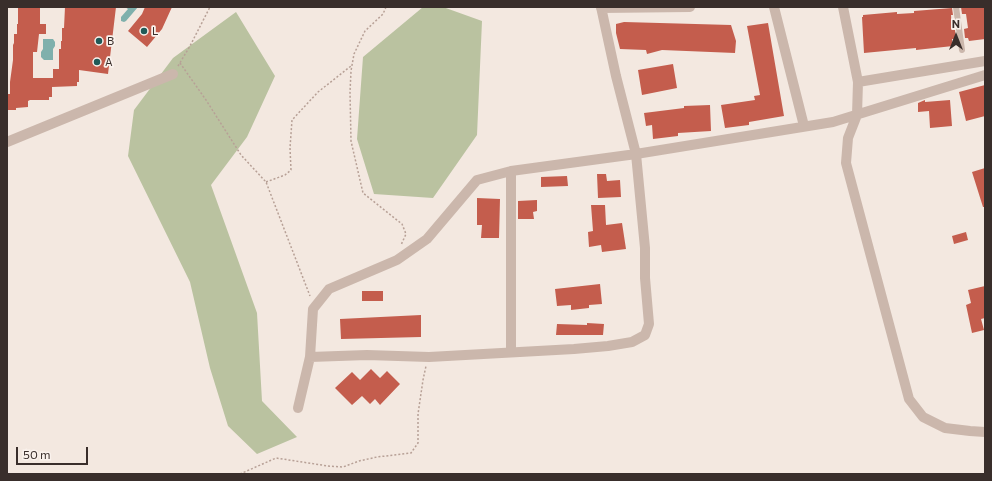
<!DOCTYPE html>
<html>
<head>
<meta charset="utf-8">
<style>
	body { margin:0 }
	#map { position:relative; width:992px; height:481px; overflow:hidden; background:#f3e8e0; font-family:Commissioner,sans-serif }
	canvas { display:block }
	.frame { position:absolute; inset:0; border:8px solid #392e2b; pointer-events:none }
	.north { position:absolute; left:936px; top:16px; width:40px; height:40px; -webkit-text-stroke:3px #faf2ed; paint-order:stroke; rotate:0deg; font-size:11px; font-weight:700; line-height:16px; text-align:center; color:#392e2b }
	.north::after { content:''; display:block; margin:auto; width:14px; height:18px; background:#392e2b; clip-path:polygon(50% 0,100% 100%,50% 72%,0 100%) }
	.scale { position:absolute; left:16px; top:447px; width:72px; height:18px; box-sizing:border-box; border:2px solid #392e2b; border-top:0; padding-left:5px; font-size:12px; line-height:14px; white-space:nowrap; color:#392e2b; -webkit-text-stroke:3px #faf2ed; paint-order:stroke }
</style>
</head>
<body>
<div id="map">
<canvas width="992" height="481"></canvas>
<div class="frame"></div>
<div class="north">N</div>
<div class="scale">50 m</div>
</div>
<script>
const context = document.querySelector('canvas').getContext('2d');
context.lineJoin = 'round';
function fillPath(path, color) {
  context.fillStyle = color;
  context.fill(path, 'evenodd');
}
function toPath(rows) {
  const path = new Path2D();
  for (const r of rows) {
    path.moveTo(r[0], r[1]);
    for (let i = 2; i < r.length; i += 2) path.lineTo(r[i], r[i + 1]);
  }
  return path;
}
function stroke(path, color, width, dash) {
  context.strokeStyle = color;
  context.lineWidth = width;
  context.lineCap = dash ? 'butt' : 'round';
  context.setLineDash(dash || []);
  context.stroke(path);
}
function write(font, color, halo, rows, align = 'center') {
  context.font = font + ' Commissioner,sans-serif';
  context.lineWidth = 3.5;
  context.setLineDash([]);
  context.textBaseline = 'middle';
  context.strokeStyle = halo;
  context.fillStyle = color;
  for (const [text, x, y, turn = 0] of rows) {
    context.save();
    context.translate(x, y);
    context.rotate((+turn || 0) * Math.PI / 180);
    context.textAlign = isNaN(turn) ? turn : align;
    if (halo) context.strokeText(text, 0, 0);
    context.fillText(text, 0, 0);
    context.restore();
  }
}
const green = toPath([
	[423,7,443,7,482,21,477,135,433,198,374,194,357,139,363,57],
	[236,12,275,76,247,137,211,185,257,313,262,401,297,437,257,454,228,426,210,368,190,282,128,156,134,110,173,58]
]);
const water = toPath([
	[125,7,138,7,126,21,124,22,121,21,121,17,128,9],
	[43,39,53,39,55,42,55,46,53,49,53,60,44,60,41,57,41,52,43,49]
]);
const building = toPath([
	[18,7,40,7,40,24,46,24,46,34,39,34,37,52,33,52,33,78,53,78,53,69,59,69,59,49,61,49,61,41,62,41,62,28,64,28,65,7,116,7,108,74,79,70,79,82,77,82,77,86,52,87,52,97,49,97,49,100,30,100,28,101,28,107,16,108,16,110,8,110,8,94,10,94,10,82,13,60,13,45,14,43,14,34,17,34,17,24,18,24],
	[145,7,172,7,162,29,147,47,128,31,142,14],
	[961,7,985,7,985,39,969,41,968,38,965,38,964,29,968,28,966,14,962,14],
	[952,8,953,15,951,15,952,30,955,30,956,39,952,39,953,46,916,50,916,48,864,53,862,17,863,17,863,15,897,12,897,14,914,13,914,11],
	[624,22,731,25,736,41,735,53,662,50,647,54,646,50,620,49,616,33,616,24],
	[768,23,784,116,749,122,749,125,725,128,721,105,755,100,754,96,760,95,747,26],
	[673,64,677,88,642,95,638,70],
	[985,85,985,116,966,121,959,92],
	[925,100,925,102,950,100,952,126,930,128,929,111,918,112,918,103],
	[710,105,711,131,678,133,678,136,653,139,652,125,646,126,644,113,684,108,684,106],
	[985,168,985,207,983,207,972,172],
	[597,174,606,174,607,181,620,180,621,197,598,198],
	[567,176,568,186,541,187,541,177],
	[477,198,500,199,499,238,481,238,482,225,477,225],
	[537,200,537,211,533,212,534,219,518,219,518,201],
	[591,205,605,205,606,225,622,223,626,249,602,252,601,245,589,247,588,232,593,231],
	[966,232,968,240,954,244,952,236],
	[600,284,602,304,589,305,589,308,571,310,571,305,557,306,555,289],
	[985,286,985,318,981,319,984,330,972,333,966,305,971,303,968,290],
	[362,291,383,291,383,301,362,301],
	[421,315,421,337,341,339,340,319],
	[587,323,604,324,603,335,556,335,557,324,587,325],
	[371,369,380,378,387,371,400,384,380,405,375,399,370,404,362,396,352,405,335,388,352,372,360,380]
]);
const path = toPath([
	[386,7,383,14,365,31,354,54,351,71,350,92,351,141,363,193,402,224,406,234,401,245],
	[180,63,206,100,241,155,266,182,310,296],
	[178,66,190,46,210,7],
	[266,182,285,175,291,170,290,148,292,120,318,92,351,66],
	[240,474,276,458,328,466,343,467,359,461,377,457,411,453,418,443,418,414,423,380,426,366]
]);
const lane = toPath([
	[956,7,962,50]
]);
const street = toPath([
	[774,7,804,126],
	[843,7,858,82,857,115,848,138,846,163,909,399,923,417,945,428,970,431,985,432],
	[601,8,690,7],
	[858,82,985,61],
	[7,142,173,74],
	[511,351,511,171],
	[310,357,367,355,429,357,574,349,608,346,632,342,645,335,649,324,645,278,645,248,636,154,616,76,601,7],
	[298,408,310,357,313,309,329,289,397,260,427,239,477,180,511,171,636,154,833,122,985,75]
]);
const markers = [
	[144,31,4,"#205a58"],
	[99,41,4,"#205a58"],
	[97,62,4,"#205a58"]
];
const poiNames = [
	["L",152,31],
	["B",107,41],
	["A",105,62]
];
fillPath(green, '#bac2a0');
fillPath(water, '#7fb0ac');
fillPath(building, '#c45d4d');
stroke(path, '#b7a096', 1.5, [2, 2]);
stroke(lane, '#cbb7ac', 6);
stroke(street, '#cbb7ac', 10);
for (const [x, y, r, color] of markers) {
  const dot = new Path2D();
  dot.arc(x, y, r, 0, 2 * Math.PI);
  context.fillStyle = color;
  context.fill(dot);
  stroke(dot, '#faf2ed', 1.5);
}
write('11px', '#392e2b', '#faf2ed', poiNames, 'left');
</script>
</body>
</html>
